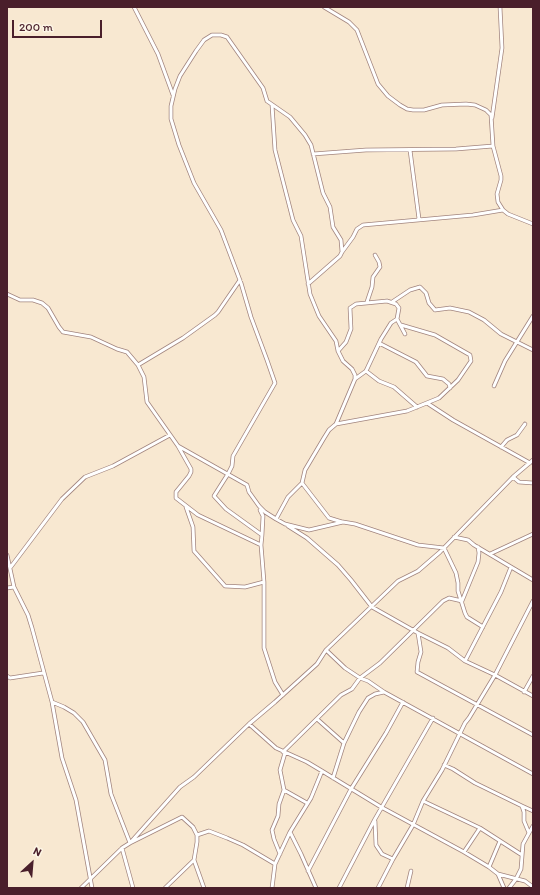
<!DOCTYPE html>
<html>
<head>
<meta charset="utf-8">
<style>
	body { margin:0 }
	#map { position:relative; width:540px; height:895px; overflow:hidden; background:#f8e8d1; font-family:Itim,sans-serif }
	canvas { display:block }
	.frame { position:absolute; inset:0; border:8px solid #4a1f2b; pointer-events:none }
	.north { position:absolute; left:12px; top:843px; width:40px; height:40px; -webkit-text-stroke:3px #fcf5e5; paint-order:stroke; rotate:26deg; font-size:11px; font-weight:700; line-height:16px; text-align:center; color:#4a1f2b }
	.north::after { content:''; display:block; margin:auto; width:14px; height:18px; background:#4a1f2b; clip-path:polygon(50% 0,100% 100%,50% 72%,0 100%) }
	.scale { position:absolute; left:12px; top:20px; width:90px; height:18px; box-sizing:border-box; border:2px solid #4a1f2b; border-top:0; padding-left:5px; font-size:12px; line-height:14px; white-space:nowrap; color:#4a1f2b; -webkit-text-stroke:3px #fcf5e5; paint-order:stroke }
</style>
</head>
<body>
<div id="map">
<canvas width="540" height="895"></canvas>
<div class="frame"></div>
<div class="north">N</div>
<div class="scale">200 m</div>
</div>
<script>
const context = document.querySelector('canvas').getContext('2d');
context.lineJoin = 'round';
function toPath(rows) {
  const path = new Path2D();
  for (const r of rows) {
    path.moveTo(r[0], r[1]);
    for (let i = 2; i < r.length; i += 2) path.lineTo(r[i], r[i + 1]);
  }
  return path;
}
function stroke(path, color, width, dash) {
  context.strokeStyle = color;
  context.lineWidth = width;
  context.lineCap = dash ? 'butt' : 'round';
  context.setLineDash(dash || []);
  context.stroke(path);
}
const street = toPath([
	[134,7,158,54,173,95],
	[324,7,349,22,357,30,378,84,388,96,400,105,407,109,413,110,424,110,442,105,466,104,475,105,486,110,491,115,493,146,501,176,501,180,497,194,498,202,503,210,508,214,533,224],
	[272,105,275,150,293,220,301,236,310,294,319,316,336,341,338,351,343,361,352,369,355,375,355,379,336,424,329,430,324,438,305,470,302,483,288,497,276,519],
	[492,118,502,48,500,7],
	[410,150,419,219],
	[313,154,366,150,456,149,493,146],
	[342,252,353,237,357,229,363,225,473,215,503,210],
	[7,294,20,300,33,300,42,303,48,308,59,327,63,332,91,337,117,349,127,352,138,365,144,377,147,402,178,446,247,485,249,492,259,506,265,512,276,519,285,524,309,530,343,522,355,524,418,545,444,548,456,573,458,583,458,591,465,613,467,617,483,627],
	[367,302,372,287,373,277,380,267,379,262,375,255],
	[392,302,410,290,420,287,426,293,429,303,435,310,450,308,469,312,484,320,501,334,533,350],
	[379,343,416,362,427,376,443,379,449,384,450,388],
	[338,351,346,342,351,329,350,308,356,304,387,301,396,304,399,308,397,319,405,334],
	[138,365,183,338,215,315,218,312,240,280],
	[366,371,379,381,394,387,417,407],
	[355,379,366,371,381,339,391,323,397,319],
	[494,386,505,361,533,316],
	[427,403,453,420,530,463],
	[336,424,407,411,439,398,458,380,471,361,470,355,435,335,401,325],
	[178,446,191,469,191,472,189,476,176,492,176,498,198,515,261,545],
	[501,447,507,440,517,435,525,424],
	[513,477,519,482,533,483],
	[302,483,329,518,342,522],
	[186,507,193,527,194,551,225,586,245,587,264,582],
	[260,510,263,516,262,535],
	[288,526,307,538,338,565,351,580,372,607,418,633],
	[454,537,468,540,474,545,533,580],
	[490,554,533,534],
	[7,555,14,587,28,615,32,628,52,702,62,758,76,800,92,888],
	[10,568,62,499,85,477,113,466,170,435],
	[7,588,14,587],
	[326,650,345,668,360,678,368,681,384,692],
	[465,661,501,592,511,567],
	[7,676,10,678,43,673],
	[524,692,533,676],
	[283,695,275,682,264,648,264,582,261,545,262,535,226,509,214,496,228,474,232,466,233,456,275,383,267,360,251,317,241,283,221,230,194,183,179,145,171,119,171,106,175,89,180,76,196,51,204,40,212,35,221,35,227,37,263,88,267,101,290,117,305,135,311,145,323,193,330,207,333,227,341,240,342,252,340,256,308,284],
	[533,696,495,675,465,661,448,648,418,633,421,652,418,662,417,672,533,735],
	[52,702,64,707,74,713,83,722,105,760,111,794,130,843,182,817,193,827,197,835,197,842,194,860,204,888],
	[317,719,344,743],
	[249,724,276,748,307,762,322,771,381,807,464,852,489,867,498,874,525,881,533,887],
	[283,752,341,695,352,689,360,678,380,663,443,601,449,598,462,601,478,562,479,553,478,547],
	[444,765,453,769,475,783,522,806,524,812,524,821,529,833,523,844,521,869,516,879,509,888],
	[333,778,344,743,359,712,368,698,375,694,384,692,533,774],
	[284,790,307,803],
	[423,801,480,828,522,855],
	[522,806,533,811],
	[375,821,376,845,382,854,393,859],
	[290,832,301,854,316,888],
	[529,833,533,826],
	[197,835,209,831,227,838,243,845,275,864],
	[122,848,133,888],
	[464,852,480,828],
	[280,854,274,839,272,830,278,816,279,804,284,790,280,770,285,753],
	[489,867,500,841],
	[308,871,351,789,386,733,403,702],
	[498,874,504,888],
	[81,888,122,848,130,843,180,787,194,777,249,724,275,702,317,664,326,650,398,581,418,571,440,552,513,477,533,460],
	[165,888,194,860],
	[272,888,275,864,290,832,311,798,322,771],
	[339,888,375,819,433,718],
	[378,888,393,859,413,825,423,801,442,770,465,723,469,718,495,675,533,601],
	[407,888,411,871]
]);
stroke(street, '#a1847e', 4.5);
stroke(street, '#fff', 3);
</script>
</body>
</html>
